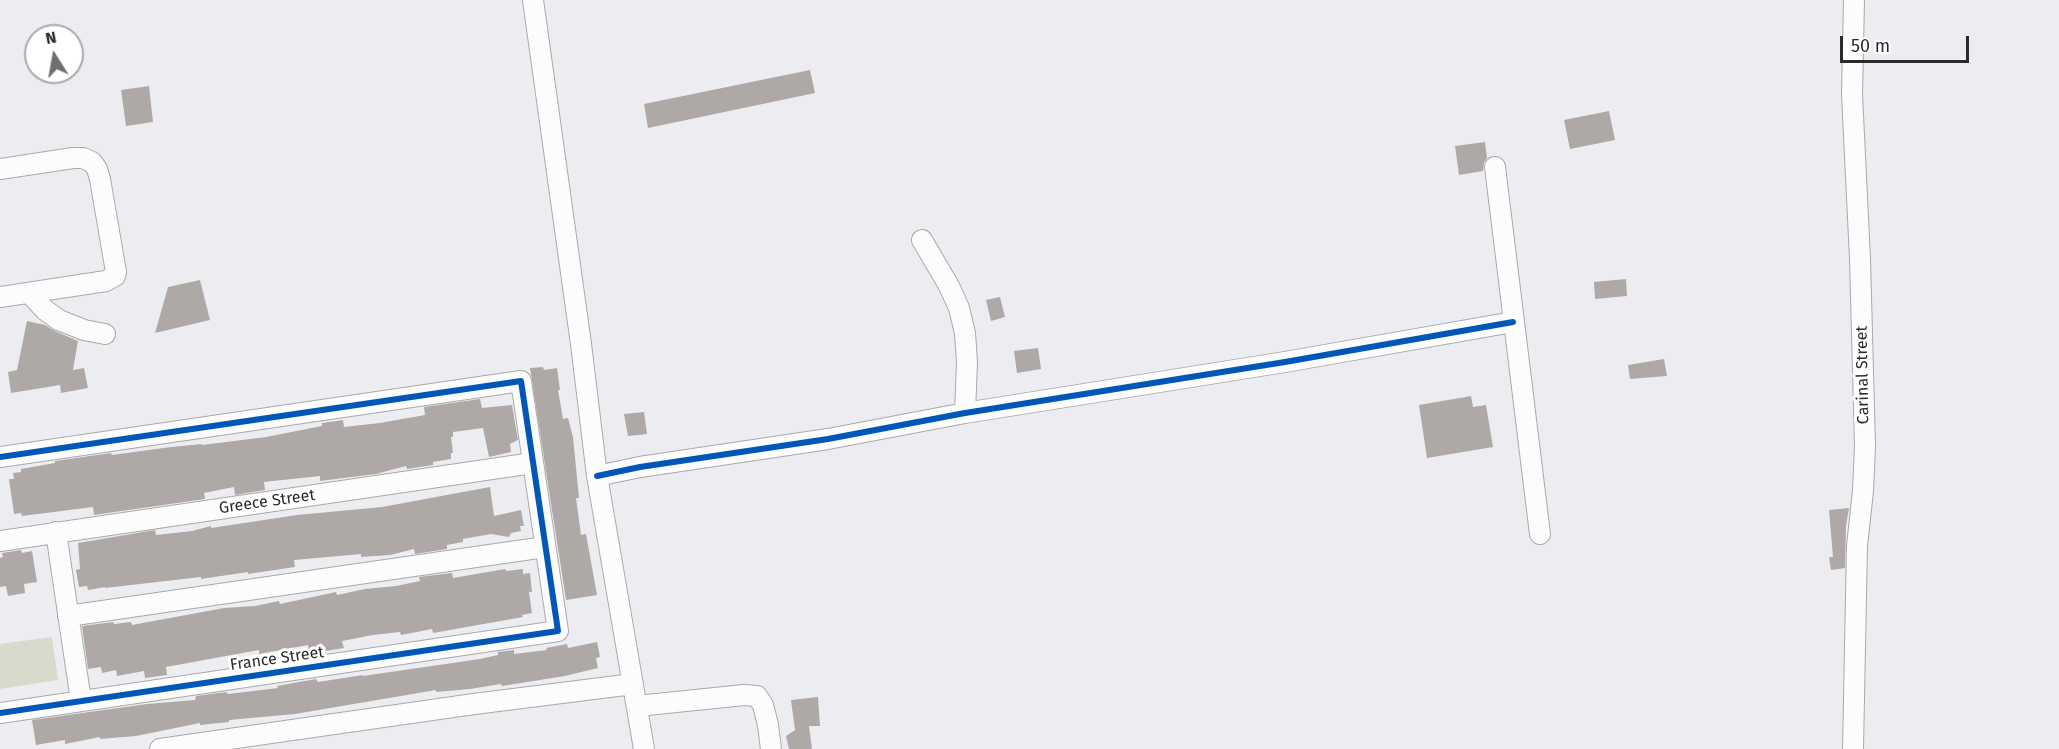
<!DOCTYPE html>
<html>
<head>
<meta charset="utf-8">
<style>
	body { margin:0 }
	#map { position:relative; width:2059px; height:749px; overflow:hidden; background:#ededf1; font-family:"Fira Sans",sans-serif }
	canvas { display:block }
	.north { position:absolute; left:24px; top:24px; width:60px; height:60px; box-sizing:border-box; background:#fff; border:2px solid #aaaaab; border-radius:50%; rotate:349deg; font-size:16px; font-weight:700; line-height:24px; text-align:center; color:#2b2b2d }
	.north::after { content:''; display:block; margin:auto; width:21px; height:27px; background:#6f6f72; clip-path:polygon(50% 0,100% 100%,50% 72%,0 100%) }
	.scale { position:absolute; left:1840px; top:36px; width:129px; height:27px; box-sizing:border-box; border:3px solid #2b2b2d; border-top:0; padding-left:8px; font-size:18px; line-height:21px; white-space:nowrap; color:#2b2b2d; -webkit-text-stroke:4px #fff; paint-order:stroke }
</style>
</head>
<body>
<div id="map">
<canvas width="2059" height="749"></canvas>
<div class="north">N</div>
<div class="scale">50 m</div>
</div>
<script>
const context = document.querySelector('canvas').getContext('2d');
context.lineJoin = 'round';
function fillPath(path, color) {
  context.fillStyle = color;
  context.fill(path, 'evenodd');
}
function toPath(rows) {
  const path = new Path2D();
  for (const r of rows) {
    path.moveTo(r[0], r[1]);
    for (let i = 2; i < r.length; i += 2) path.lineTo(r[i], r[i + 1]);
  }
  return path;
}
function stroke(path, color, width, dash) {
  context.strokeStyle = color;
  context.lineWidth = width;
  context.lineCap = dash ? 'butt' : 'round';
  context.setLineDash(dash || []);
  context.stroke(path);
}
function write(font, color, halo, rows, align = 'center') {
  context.font = font + ' "Fira Sans",sans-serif';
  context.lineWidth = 6;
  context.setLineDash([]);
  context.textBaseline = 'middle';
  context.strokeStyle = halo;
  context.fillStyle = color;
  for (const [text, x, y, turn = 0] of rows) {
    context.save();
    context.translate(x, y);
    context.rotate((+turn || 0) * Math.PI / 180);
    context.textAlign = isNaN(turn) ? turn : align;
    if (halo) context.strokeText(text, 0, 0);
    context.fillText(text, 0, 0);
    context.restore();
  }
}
const green = toPath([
	[52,637,58,680,0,689,0,644]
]);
const building = toPath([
	[810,70,815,93,648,128,644,104],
	[149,86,153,122,126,126,121,90],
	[1609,111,1615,140,1570,149,1564,120],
	[1485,142,1487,158,1484,163,1483,171,1459,175,1455,146],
	[1626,279,1627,296,1595,299,1594,282],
	[200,280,210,320,155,333,168,287],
	[1000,297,1005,317,991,321,986,300],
	[27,321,45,325,55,331,78,341,73,370,84,368,88,388,61,393,60,385,11,393,8,372,17,370],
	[1038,348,1041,369,1017,373,1014,351],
	[1664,359,1667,376,1630,379,1628,365],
	[543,367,544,370,557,368,560,390,558,390,563,419,568,418,573,437,579,498,576,498,581,535,586,534,597,595,566,600,530,368],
	[1471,396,1473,407,1486,405,1493,447,1427,458,1419,405],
	[480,399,482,408,512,405,518,440,510,444,511,452,489,457,483,428,453,432,453,437,451,437,453,453,451,453,451,459,433,462,433,465,407,469,406,466,376,474,320,481,320,476,264,482,265,490,235,495,234,487,204,493,205,499,94,515,93,507,22,516,21,513,14,514,9,479,14,479,13,473,21,472,21,469,55,463,55,461,111,453,112,455,171,447,202,444,202,445,266,437,322,426,322,423,343,420,344,427,380,423,425,415,424,407],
	[644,412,647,434,628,436,624,414],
	[490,487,494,516,521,510,524,526,520,526,521,531,511,533,509,537,491,534,463,539,463,542,447,545,447,549,415,554,414,549,390,555,361,557,361,554,294,560,295,567,248,574,248,572,201,579,201,577,105,588,105,587,88,590,87,586,79,587,76,570,80,569,78,543,155,530,156,535,192,531,211,526,211,528,297,515,382,507],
	[1849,508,1846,526,1845,568,1831,570,1829,557,1833,557,1829,510],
	[21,550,22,553,32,551,37,582,24,584,25,593,8,596,6,586,0,587,0,558,3,557,2,553],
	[505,569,506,571,523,569,523,574,530,573,532,592,529,592,532,613,522,615,523,617,433,633,432,629,401,635,400,632,373,635,342,641,344,648,325,651,325,648,309,651,308,645,259,654,259,650,166,667,167,675,145,678,144,671,117,676,116,670,102,673,101,667,88,669,82,626,113,622,114,624,131,622,132,625,224,608,255,606,279,601,280,604,336,592,337,595,365,589,396,586,420,581,419,577,452,573,453,578],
	[597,642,600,657,596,658,598,668,565,676,502,686,501,684,470,689,436,692,436,690,295,714,229,720,229,722,200,725,200,723,136,736,100,739,100,737,65,744,65,740,36,745,32,720,147,704,195,700,196,696,226,692,228,694,278,688,277,686,316,679,318,682,363,675,363,676,480,659,498,655,498,652,514,650,514,654,547,650,546,648,567,644,568,648],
	[818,697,820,726,809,726,812,749,789,749,786,736,795,730,791,700]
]);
const street = toPath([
	[533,0,581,344,597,476,644,749],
	[1495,167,1540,534],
	[0,169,73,158,83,158,92,162,97,169,100,179,116,272,115,276,106,281,0,297],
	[922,240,949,286,959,308,965,333,967,362,965,413],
	[29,293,45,310,59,320,84,330,105,334],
	[0,457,521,381,558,631,0,713],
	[597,476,640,467,828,439,965,413,1285,362,1513,322],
	[56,532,81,701],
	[0,541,533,463],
	[68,616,545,547],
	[637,706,744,695,757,696,763,705,768,725,771,749],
	[160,749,474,704,633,684],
	[1853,749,1857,546,1863,491,1865,446,1860,259,1852,94,1854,0]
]);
const cycleway = toPath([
	[0,457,521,381,558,631,0,713],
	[597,476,640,467,828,439,965,413,1285,362,1513,322]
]);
const streetNames = [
	["Carinal Street",1863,375,-91],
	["Greece Street",267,502,-8],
	["France Street",277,659,-8]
];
fillPath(green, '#d8dbcb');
fillPath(building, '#aea9a7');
stroke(street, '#a9a9ab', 22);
stroke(street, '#fcfcfd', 20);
stroke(cycleway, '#0057b8', 6);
write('16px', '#2b2b2d', '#fff', streetNames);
</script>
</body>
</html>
